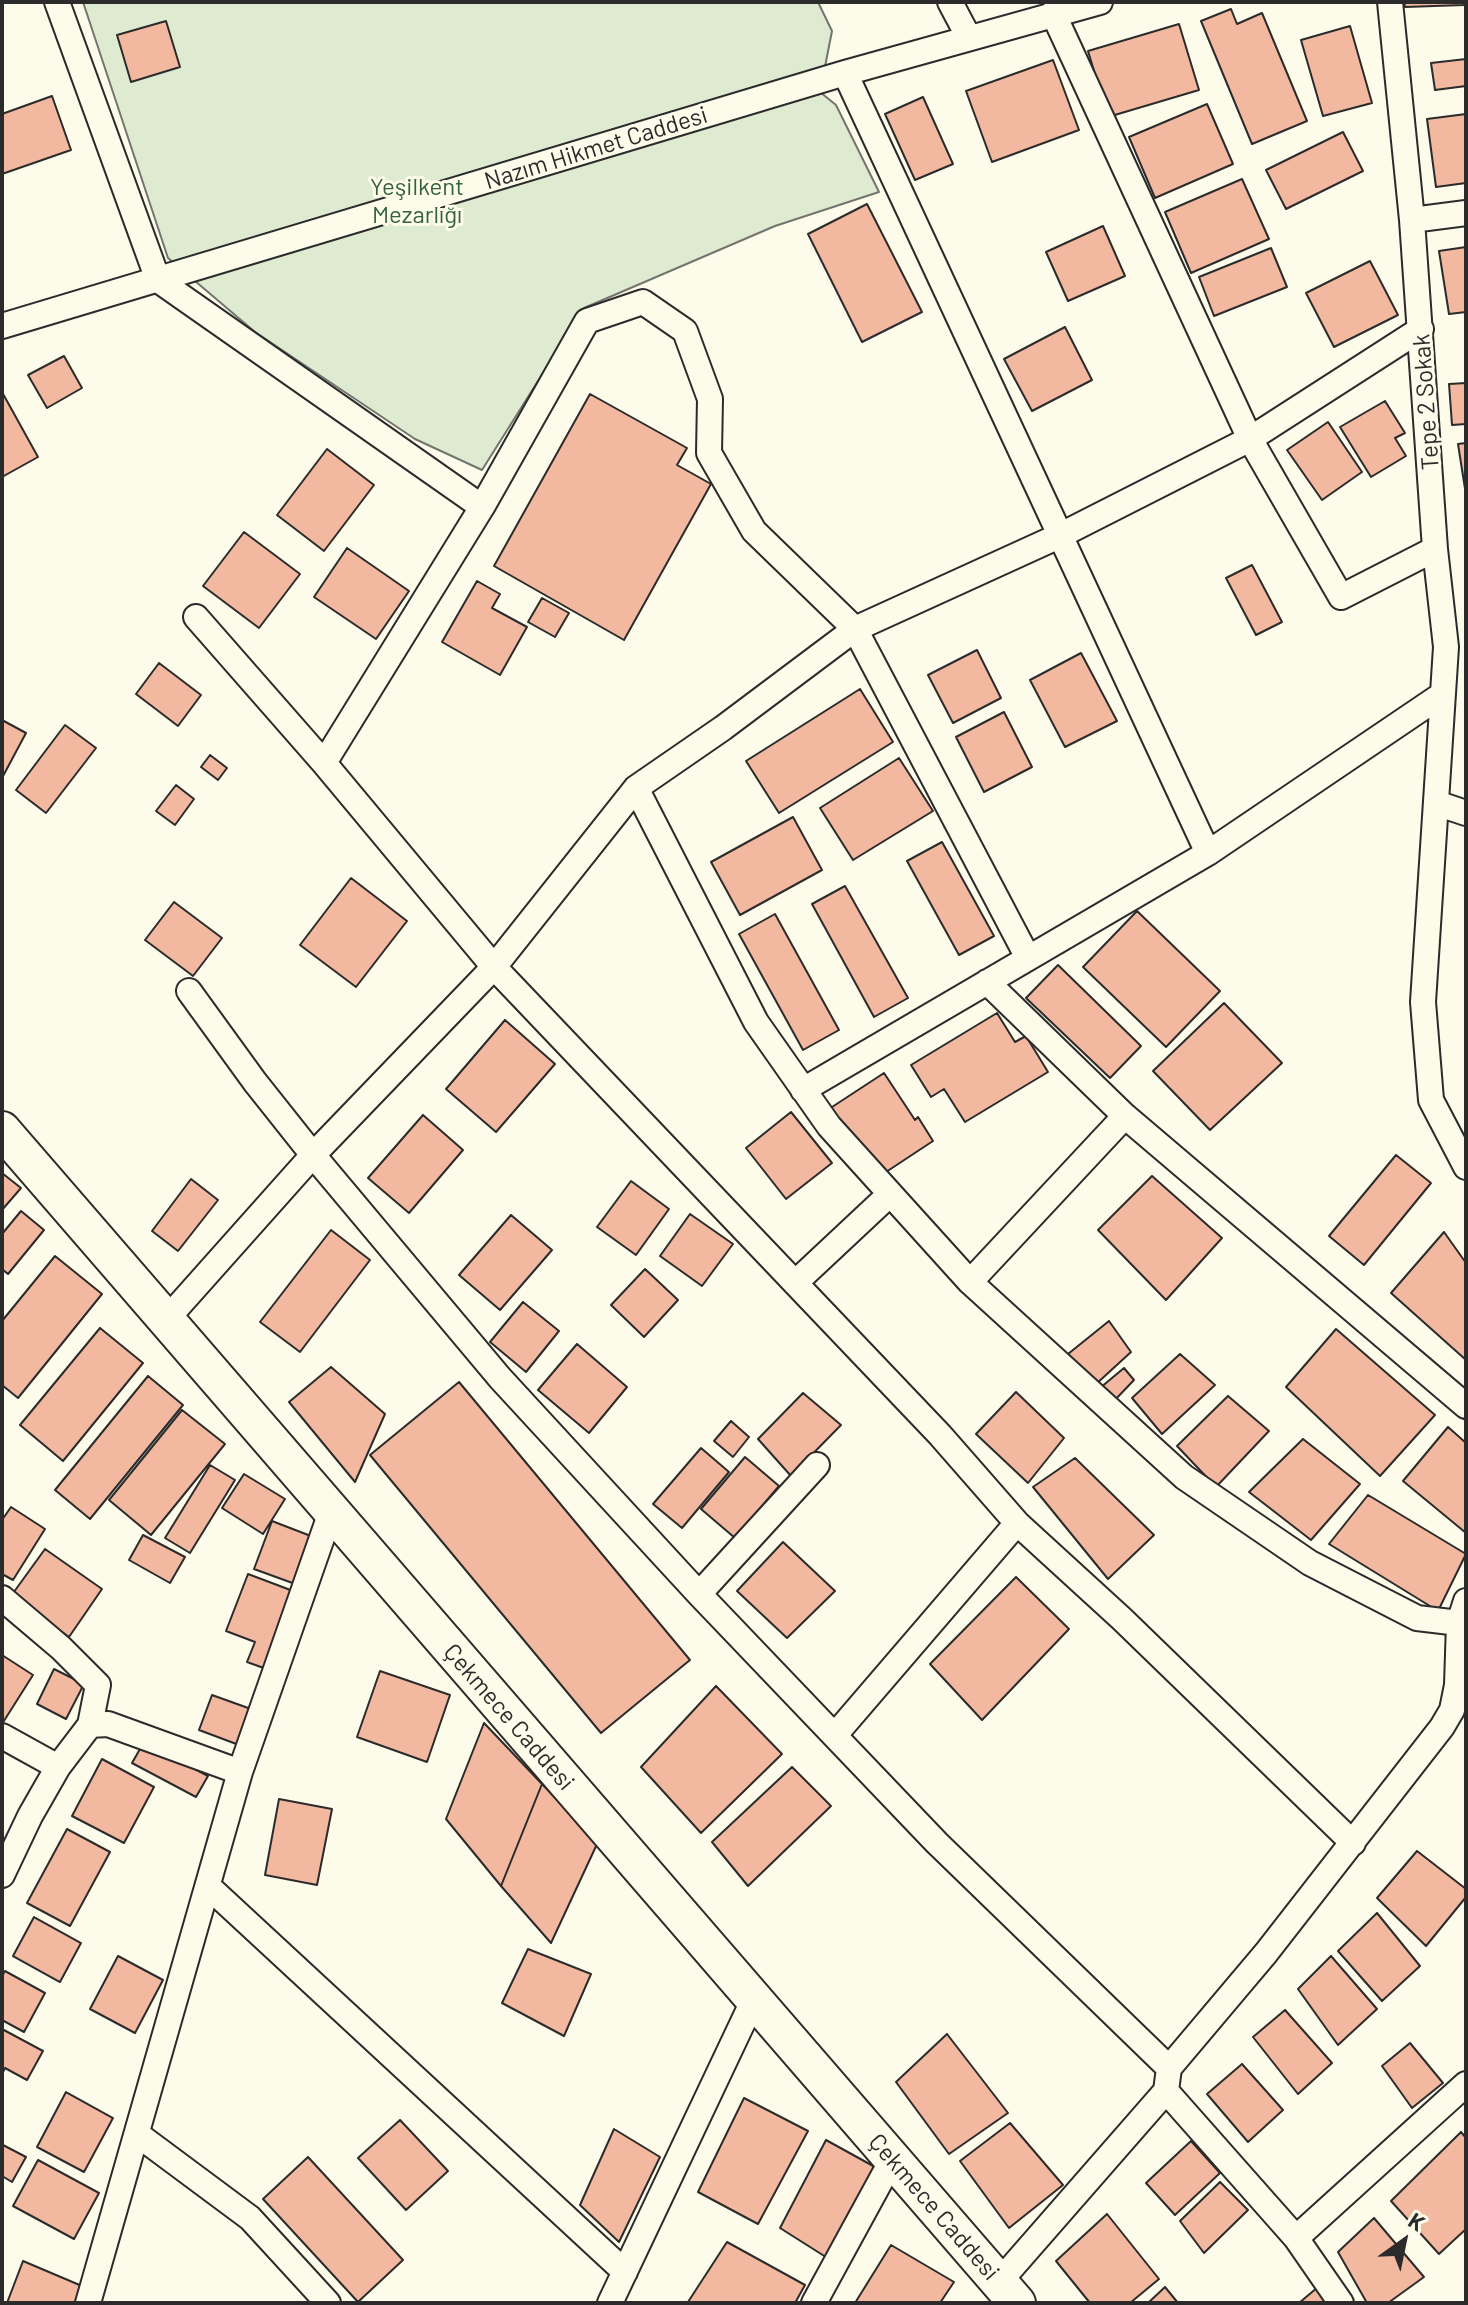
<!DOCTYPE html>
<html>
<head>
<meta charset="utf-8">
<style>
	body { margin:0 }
	#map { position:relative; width:1468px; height:2305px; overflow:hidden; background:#fdfbea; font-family:Barlow,sans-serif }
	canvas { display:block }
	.frame { position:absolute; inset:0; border:4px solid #2b2b2b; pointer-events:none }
	.north { position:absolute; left:1364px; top:2201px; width:80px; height:80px; -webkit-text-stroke:6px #fdfbea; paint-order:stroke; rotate:33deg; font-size:22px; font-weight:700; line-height:32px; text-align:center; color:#2b2b2b }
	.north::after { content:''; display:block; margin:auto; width:28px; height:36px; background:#2b2b2b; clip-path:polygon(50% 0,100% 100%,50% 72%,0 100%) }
</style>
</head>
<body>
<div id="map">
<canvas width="1468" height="2305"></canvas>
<div class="frame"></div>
<div class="north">K</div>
</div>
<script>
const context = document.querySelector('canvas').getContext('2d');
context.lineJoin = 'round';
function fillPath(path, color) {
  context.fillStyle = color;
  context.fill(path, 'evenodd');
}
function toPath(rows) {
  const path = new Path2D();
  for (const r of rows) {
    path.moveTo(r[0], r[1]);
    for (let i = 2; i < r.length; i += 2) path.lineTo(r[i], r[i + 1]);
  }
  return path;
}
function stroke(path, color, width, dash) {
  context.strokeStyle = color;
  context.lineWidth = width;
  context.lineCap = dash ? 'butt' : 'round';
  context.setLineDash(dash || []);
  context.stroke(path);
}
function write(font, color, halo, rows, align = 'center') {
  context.font = font + ' Barlow,sans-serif';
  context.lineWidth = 6;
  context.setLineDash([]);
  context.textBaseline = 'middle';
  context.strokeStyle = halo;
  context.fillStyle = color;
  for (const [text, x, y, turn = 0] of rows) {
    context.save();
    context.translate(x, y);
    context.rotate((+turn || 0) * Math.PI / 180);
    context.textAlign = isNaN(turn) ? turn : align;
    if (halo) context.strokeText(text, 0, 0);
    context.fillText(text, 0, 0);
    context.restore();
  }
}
const green = toPath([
	[83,2,818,2,832,31,820,92,836,105,879,192,775,226,584,308,482,470,415,439,255,332,168,258,83,2]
]);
const building = toPath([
	[1404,2,1464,2,1464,5,1405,7,1404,2],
	[1231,9,1237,24,1262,13,1307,121,1252,144,1201,21,1231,9],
	[166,21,180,67,131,82,117,35,166,21],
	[1179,24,1199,90,1108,117,1088,51,1179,24],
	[1350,26,1372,103,1323,116,1301,40,1350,26],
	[1466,59,1466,86,1435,90,1431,63,1466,59],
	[1053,60,1079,130,992,162,966,91,1053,60],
	[52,96,71,150,2,174,2,114,52,96],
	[923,97,953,164,915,180,885,114,923,97],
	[1207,104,1233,164,1155,198,1129,137,1207,104],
	[1466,114,1466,183,1436,187,1427,119,1466,114],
	[1343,132,1363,171,1286,209,1266,170,1343,132],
	[1242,179,1269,239,1191,273,1165,212,1242,179],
	[867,204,922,312,862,342,808,234,867,204],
	[1103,226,1125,276,1068,301,1046,252,1103,226],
	[1466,247,1466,312,1449,314,1439,251,1466,247],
	[1271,248,1287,287,1214,316,1199,277,1271,248],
	[1370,261,1398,315,1334,347,1306,293,1370,261],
	[1065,327,1092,380,1032,411,1004,359,1065,327],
	[64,356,82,388,47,408,28,375,64,356],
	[1466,383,1466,424,1452,425,1449,384,1466,383],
	[2,392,38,457,2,477,2,392],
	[590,394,687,448,677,465,711,484,624,640,494,566,590,394],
	[1385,401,1405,433,1395,438,1406,456,1371,477,1340,427,1385,401],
	[1328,422,1362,472,1322,500,1287,450,1328,422],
	[1466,443,1466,495,1458,444,1466,443],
	[327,449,374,485,324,551,277,515,327,449],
	[244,532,300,574,259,628,203,586,244,532],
	[347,548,409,591,376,639,314,597,347,548],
	[1252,565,1282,622,1256,635,1226,578,1252,565],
	[477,581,500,594,492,608,527,627,500,675,442,642,477,581],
	[542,598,569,613,555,637,528,622,542,598],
	[977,650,1001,698,953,723,928,675,977,650],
	[1081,653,1117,721,1065,747,1030,680,1081,653],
	[159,663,201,695,178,726,136,694,159,663],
	[860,689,893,742,779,813,746,761,860,689],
	[1004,712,1032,767,984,792,956,737,1004,712],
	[2,720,26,733,2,778,2,720],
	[65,725,96,748,46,813,16,790,65,725],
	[210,755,227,768,218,780,201,767,210,755],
	[899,758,933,811,853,860,820,808,899,758],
	[176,785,194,799,175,825,156,811,176,785],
	[793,817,822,870,740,915,711,862,793,817],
	[942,842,994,936,959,955,907,861,942,842],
	[351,878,407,921,356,987,300,945,351,878],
	[845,886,908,998,874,1017,812,904,845,886],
	[174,902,222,938,193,976,145,940,174,902],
	[1137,911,1220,991,1166,1047,1083,967,1137,911],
	[775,914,839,1030,803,1050,739,934,775,914],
	[1058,965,1141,1046,1110,1078,1026,998,1058,965],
	[1224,1003,1282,1063,1210,1130,1153,1071,1224,1003],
	[997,1013,1015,1042,1026,1036,1048,1072,965,1122,944,1089,931,1097,911,1065,997,1013],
	[505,1020,555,1064,496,1132,446,1089,505,1020],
	[884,1073,915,1120,918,1117,933,1141,883,1174,829,1109,884,1073],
	[791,1112,832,1163,786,1199,746,1148,791,1112],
	[423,1115,463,1150,409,1213,368,1178,423,1115],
	[1396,1155,1431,1183,1364,1265,1329,1236,1396,1155],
	[2,1173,21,1188,2,1210,2,1173],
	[1152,1176,1222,1238,1166,1300,1098,1230,1152,1176],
	[191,1179,218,1200,178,1251,152,1231,191,1179],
	[631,1181,669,1209,636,1255,597,1227,631,1181],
	[21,1211,44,1230,8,1274,2,1269,2,1234,21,1211],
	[690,1214,733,1244,702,1286,660,1256,690,1214],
	[511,1215,552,1250,500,1310,459,1275,511,1215],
	[331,1230,370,1260,300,1352,260,1322,331,1230],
	[1444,1232,1466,1263,1466,1360,1391,1293,1444,1232],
	[55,1256,102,1294,18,1398,2,1385,2,1321,55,1256],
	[645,1269,678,1300,644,1337,611,1305,645,1269],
	[523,1302,559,1331,526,1372,490,1342,523,1302],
	[1109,1321,1131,1352,1095,1385,1068,1354,1109,1321],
	[100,1328,143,1363,63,1461,20,1425,100,1328],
	[1336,1329,1435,1415,1380,1476,1286,1387,1336,1329],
	[577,1344,627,1387,589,1433,538,1390,577,1344],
	[1180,1354,1215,1385,1162,1434,1132,1398,1180,1354],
	[331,1367,385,1414,355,1482,289,1402,331,1367],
	[1124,1368,1134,1380,1112,1403,1100,1388,1124,1368],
	[148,1376,183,1405,90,1519,55,1490,148,1376],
	[459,1382,690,1660,601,1733,370,1455,459,1382],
	[1016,1392,1064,1438,1028,1483,976,1434,1016,1392],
	[803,1393,841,1425,791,1476,758,1439,803,1393],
	[1228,1396,1269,1431,1216,1487,1177,1446,1228,1396],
	[182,1410,225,1444,151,1535,109,1500,182,1410],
	[731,1421,749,1437,733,1457,714,1441,731,1421],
	[1448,1427,1466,1443,1466,1533,1403,1481,1448,1427],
	[1303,1439,1360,1484,1311,1540,1249,1492,1303,1439],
	[701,1448,729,1472,682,1528,653,1504,701,1448],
	[745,1457,779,1486,735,1538,701,1509,745,1457],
	[1075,1458,1154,1535,1108,1579,1033,1487,1075,1458],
	[210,1465,235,1480,190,1553,165,1538,210,1465],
	[244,1474,285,1499,263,1534,222,1508,244,1474],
	[1368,1495,1466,1554,1438,1611,1329,1544,1368,1495],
	[11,1507,45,1529,13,1580,2,1574,2,1520,11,1507],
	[272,1521,316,1538,298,1585,254,1569,272,1521],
	[143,1535,185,1557,170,1583,129,1560,143,1535],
	[783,1542,835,1591,787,1638,737,1591,783,1542],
	[45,1549,102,1589,69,1637,11,1596,45,1549],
	[248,1574,301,1594,272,1671,247,1662,255,1642,226,1631,248,1574],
	[1016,1577,1069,1629,982,1720,930,1664,1016,1577],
	[2,1655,33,1675,2,1724,2,1655],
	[54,1669,84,1684,66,1719,37,1704,54,1669],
	[380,1671,450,1695,427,1762,357,1737,380,1671],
	[716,1686,782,1754,701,1833,641,1767,716,1686],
	[212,1695,251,1709,239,1745,199,1730,212,1695],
	[484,1723,542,1784,501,1886,446,1819,484,1723],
	[144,1742,208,1776,196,1797,132,1763,144,1742],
	[102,1759,154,1787,124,1843,72,1816,102,1759],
	[792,1767,831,1806,748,1886,712,1842,792,1767],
	[542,1784,598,1842,551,1943,501,1886,542,1784],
	[279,1799,332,1809,317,1885,265,1875,279,1799],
	[67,1829,110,1852,70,1926,27,1903,67,1829],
	[1417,1851,1466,1889,1466,1897,1426,1946,1377,1898,1417,1851],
	[1377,1913,1420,1966,1382,2001,1338,1951,1377,1913],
	[34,1917,81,1943,60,1982,13,1956,34,1917],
	[528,1949,591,1974,564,2036,502,2003,528,1949],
	[118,1956,163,1980,135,2033,90,2009,118,1956],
	[1331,1956,1377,2009,1338,2045,1298,1989,1331,1956],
	[5,1971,45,1993,24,2032,2,2020,2,1976,5,1971],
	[1285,2010,1332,2063,1298,2094,1253,2037,1285,2010],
	[2,2029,43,2051,27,2080,5,2068,2,2074,2,2029],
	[947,2034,1008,2113,949,2154,896,2082,947,2034],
	[1410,2043,1443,2083,1412,2108,1382,2066,1410,2043],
	[1242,2064,1283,2110,1248,2142,1207,2094,1242,2064],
	[66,2092,113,2118,84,2172,37,2147,66,2092],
	[744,2098,808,2131,758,2224,698,2192,744,2098],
	[400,2120,448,2171,406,2210,358,2158,400,2120],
	[1010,2123,1063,2185,1009,2228,960,2161,1010,2123],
	[614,2129,660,2157,619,2242,580,2205,614,2129],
	[1461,2132,1466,2138,1466,2229,1439,2254,1391,2201,1461,2132],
	[826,2140,875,2167,829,2259,780,2228,826,2140],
	[1191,2141,1220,2173,1175,2215,1146,2183,1191,2141],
	[3,2145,26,2157,12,2182,2,2176,3,2145],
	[308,2157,403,2260,358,2302,263,2199,308,2157],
	[38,2160,99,2193,74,2239,13,2206,38,2160],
	[1220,2182,1248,2210,1204,2253,1180,2221,1220,2182],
	[1107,2214,1159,2279,1130,2303,1090,2303,1056,2261,1107,2214],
	[1374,2218,1424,2277,1388,2303,1367,2303,1338,2252,1374,2218],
	[727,2242,805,2285,795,2303,688,2302,727,2242],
	[891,2245,954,2282,940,2303,855,2303,891,2245],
	[23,2261,89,2289,83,2303,7,2303,23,2261],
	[1165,2287,1178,2303,1148,2303,1165,2287],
	[1318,2287,1331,2303,1299,2303,1318,2287]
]);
const minor = toPath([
	[57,2,158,280,482,507,324,763],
	[950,2,969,38],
	[1390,2,1412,220,1435,549,1446,647,1423,1002,1431,1100,1466,1167],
	[1053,13,1250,439,1341,597,1435,549],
	[845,73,1208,853],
	[1412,220,1466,213],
	[2,326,845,73,1100,2],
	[482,507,587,321,643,302,685,331,710,399,709,453,754,531,855,629,1028,958],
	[196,617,324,763,494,967,940,1435,1017,1523,1122,1619,1353,1843],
	[636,788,756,1022,829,1126,970,1282,1184,1477,1310,1563,1417,1618,1459,1623],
	[1436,803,1466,813],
	[987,982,1125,1116,1466,1406],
	[189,991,255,1082,313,1155,500,1378,699,1594,937,1843,1169,2068],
	[803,1090,1208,853,1443,694],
	[970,1282,1125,1116],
	[795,1283,889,1195],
	[166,1320,313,1155,494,967,636,788,723,728,855,629,1059,536,1250,439,1421,329],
	[699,1594,817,1465],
	[2,1598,61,1648,98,1685,90,1725,58,1767,30,1816,2,1875],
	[90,1725,108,1724,240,1772],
	[835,1735,1017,1523],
	[2,1736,58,1767],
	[209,1887,625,2272],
	[1166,2091,1296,2238,1341,2303],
	[137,2134,250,2218,328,2303],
	[1296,2238,1466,2084],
	[1000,2281,1166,2091,1169,2068,1266,1953,1442,1727,1452,1710,1457,1685,1459,1623,1466,1601],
	[88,2303,240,1772,331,1512],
	[610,2303,753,2001],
	[814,2303,892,2160]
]);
const secondary = toPath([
	[2,1130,1017,2303]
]);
const streetNames = [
	["Nazım Hikmet Caddesi",596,148,-17],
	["Tepe 2 Sokak",1426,402,-94],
	["Çekmece Caddesi",509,1717,49],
	["Çekmece Caddesi",934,2207,49]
];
const parkNames = [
	["Yeşilkent",417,187],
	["Mezarlığı",417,215]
];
fillPath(green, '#deebd1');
stroke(green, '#74746e', 2);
fillPath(building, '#f2b8a0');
stroke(building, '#2b2b2b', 2);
stroke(minor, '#2b2b2b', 28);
stroke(secondary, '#2b2b2b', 40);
stroke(minor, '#fdfbea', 24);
stroke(secondary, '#fdfbea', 36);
write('24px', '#2b2b2b', '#fdfbea', streetNames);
write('24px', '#34623c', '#fdfbea', parkNames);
</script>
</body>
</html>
